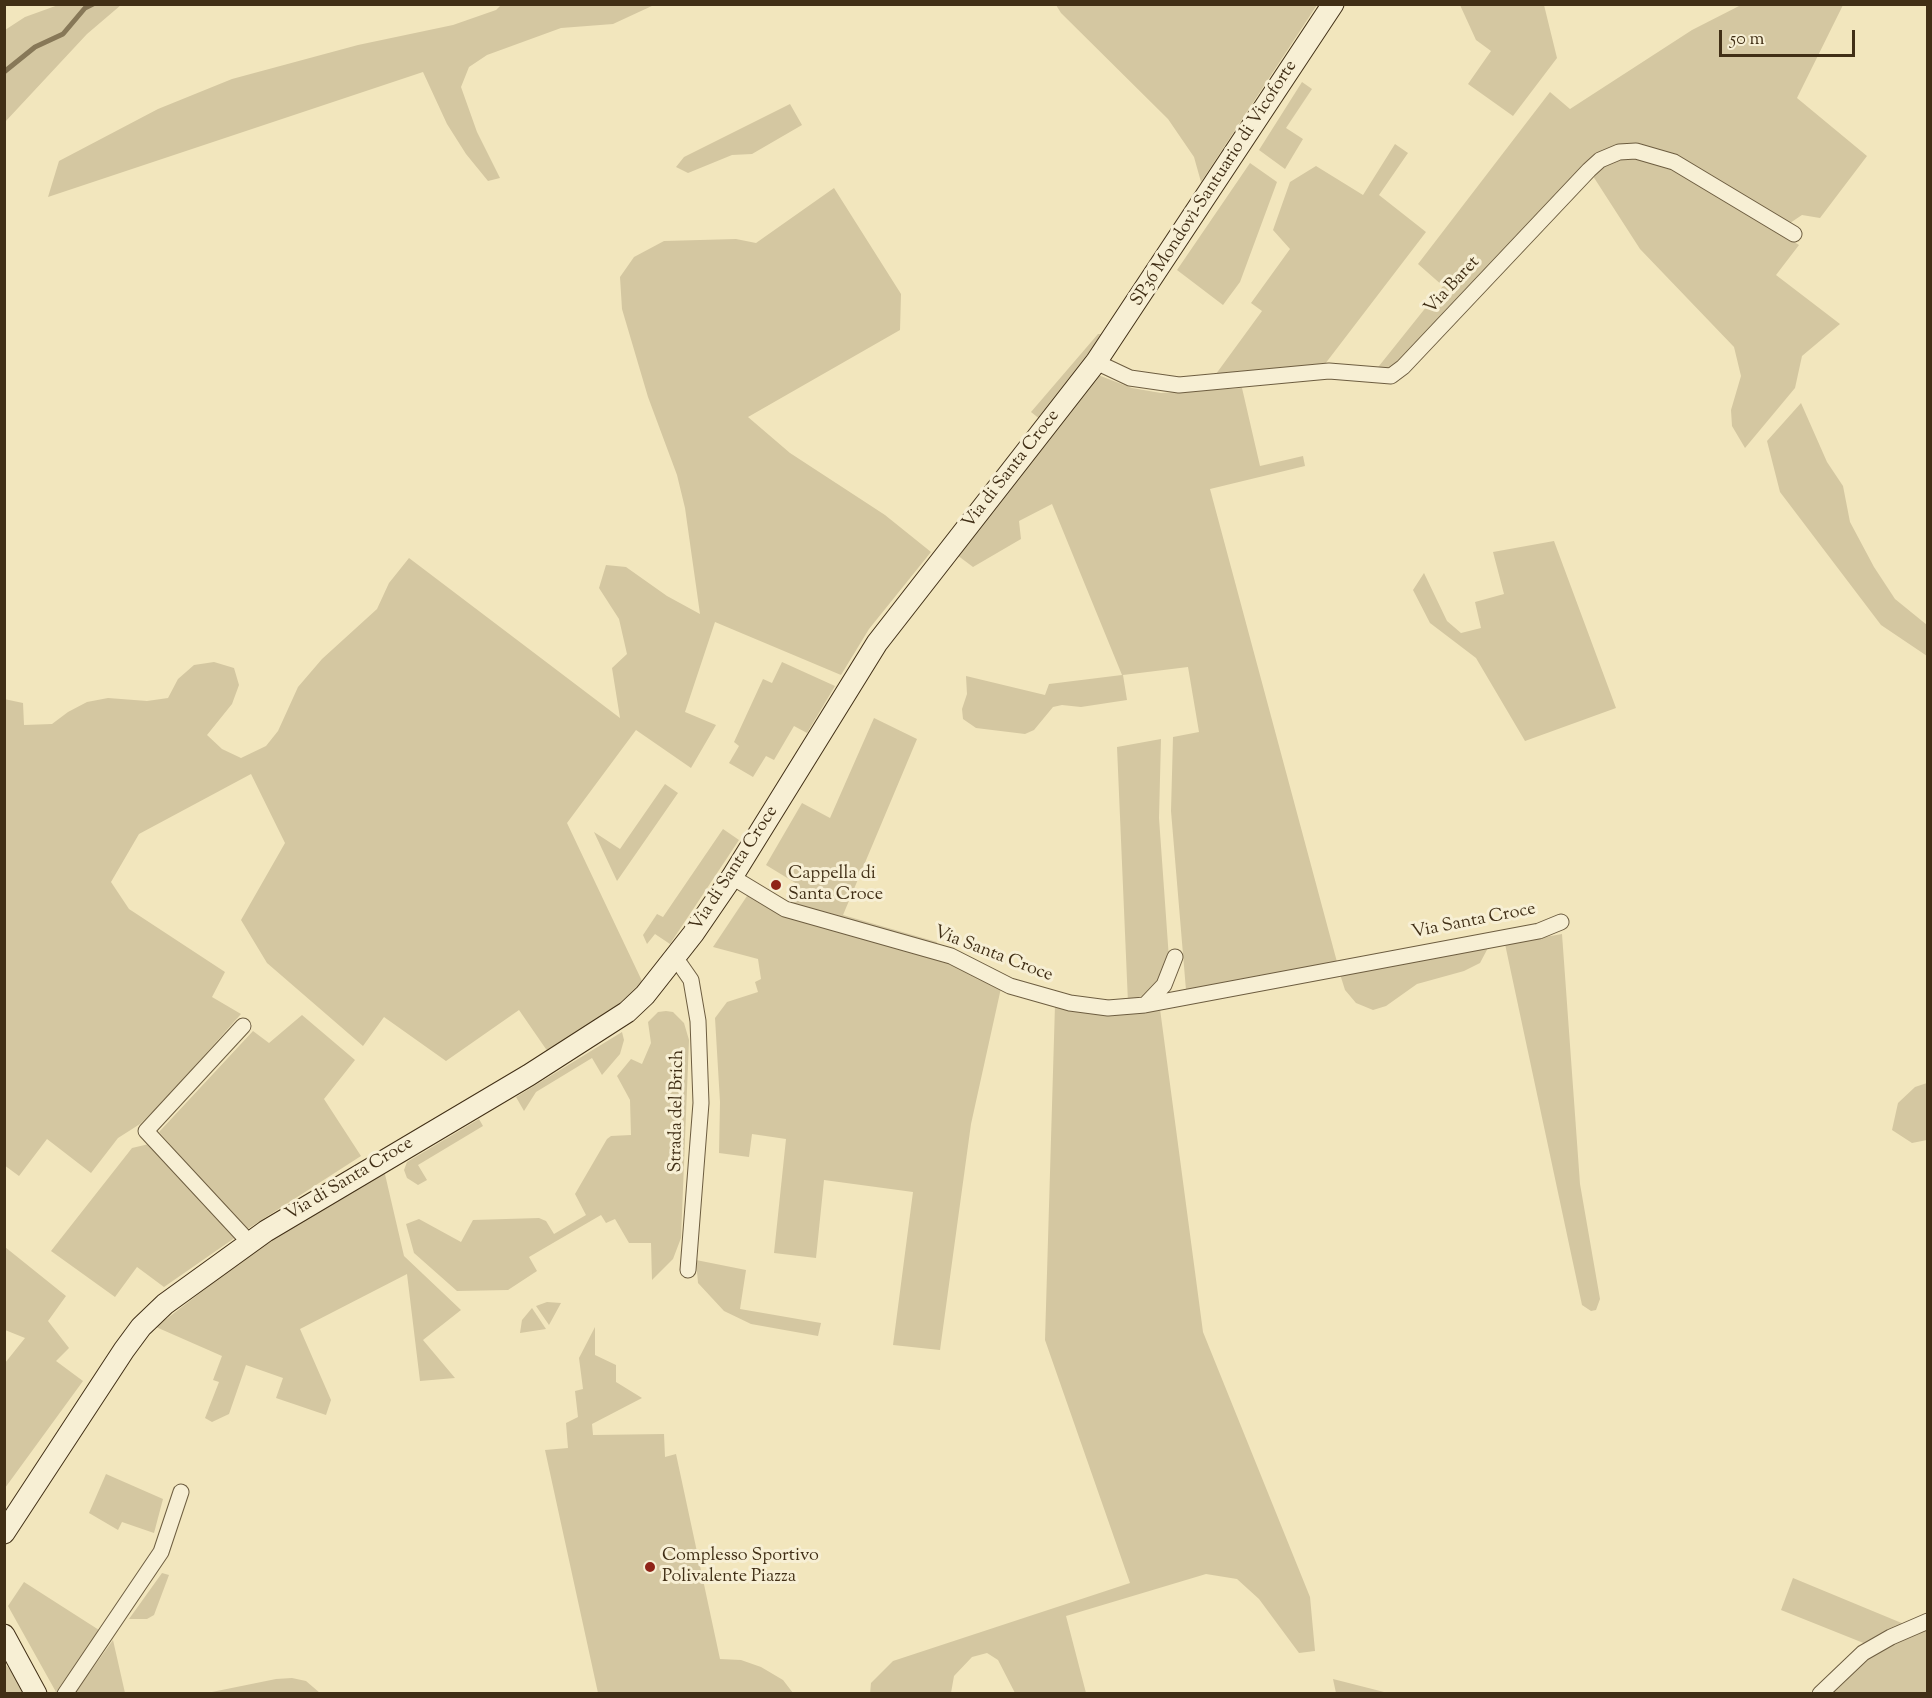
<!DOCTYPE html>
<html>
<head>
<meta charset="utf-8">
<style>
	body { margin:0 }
	#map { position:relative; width:1932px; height:1698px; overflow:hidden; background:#f2e6bd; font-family:"Sorts Mill Goudy",serif }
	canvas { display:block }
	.frame { position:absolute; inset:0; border:6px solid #412f16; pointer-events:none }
	.scale { position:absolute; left:1719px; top:30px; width:136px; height:27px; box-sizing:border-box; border:3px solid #412f16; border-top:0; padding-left:8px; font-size:18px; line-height:21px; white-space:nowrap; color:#412f16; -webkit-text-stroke:4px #f7efd4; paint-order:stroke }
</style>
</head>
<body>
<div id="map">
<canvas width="1932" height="1698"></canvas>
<div class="frame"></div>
<div class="scale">50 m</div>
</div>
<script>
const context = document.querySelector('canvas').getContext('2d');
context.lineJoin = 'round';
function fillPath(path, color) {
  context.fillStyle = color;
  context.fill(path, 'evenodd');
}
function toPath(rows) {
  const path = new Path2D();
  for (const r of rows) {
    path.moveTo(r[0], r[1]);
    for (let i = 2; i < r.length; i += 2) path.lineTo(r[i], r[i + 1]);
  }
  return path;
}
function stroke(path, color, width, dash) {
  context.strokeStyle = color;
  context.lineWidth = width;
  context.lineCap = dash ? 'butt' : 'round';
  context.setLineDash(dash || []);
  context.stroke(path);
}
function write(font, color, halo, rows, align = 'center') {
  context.font = font + ' "Sorts Mill Goudy",serif';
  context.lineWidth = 6;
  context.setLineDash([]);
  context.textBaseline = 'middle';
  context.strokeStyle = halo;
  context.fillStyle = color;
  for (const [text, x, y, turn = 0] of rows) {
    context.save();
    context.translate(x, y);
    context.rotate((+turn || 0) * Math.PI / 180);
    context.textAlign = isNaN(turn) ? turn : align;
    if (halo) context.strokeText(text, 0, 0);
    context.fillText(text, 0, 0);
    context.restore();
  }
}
const green = toPath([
	[61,4,121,5,87,34,5,122,5,30,25,17],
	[501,5,654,5,613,24,561,28,487,55,469,67,461,87,477,132,500,178,488,181,466,154,447,124,423,72,48,197,59,161,158,109,232,79,358,45,453,25,496,10],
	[1056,5,1317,5,1201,182,1194,157,1168,119,1061,13],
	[1460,5,1544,5,1557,58,1513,116,1468,84,1491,51,1476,40],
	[1741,5,1843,5,1797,98,1867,156,1820,218,1802,215,1790,223,1690,163,1616,147,1391,371,1375,371,1443,286,1418,264,1550,92,1570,109,1692,30],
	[1302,82,1312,89,1286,128,1303,139,1285,169,1259,150],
	[790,104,802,125,752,154,732,155,688,173,676,167,684,157],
	[1395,144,1408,153,1379,195,1426,232,1325,364,1216,374,1262,311,1251,303,1290,249,1273,230,1290,182,1316,166,1363,195],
	[1645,157,1685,175,1799,245,1776,275,1840,324,1802,356,1795,388,1745,448,1732,426,1731,410,1741,376,1734,347,1640,249,1591,173,1611,160],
	[1250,163,1277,182,1240,282,1223,305,1177,270],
	[834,188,901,294,900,330,748,417,790,453,885,515,931,552,869,629,841,675,715,622,685,712,716,725,691,768,636,730,567,823,642,981,630,997,548,1052,519,1010,446,1061,384,1017,363,1046,267,963,241,920,285,843,251,774,139,834,111,882,129,909,225,972,212,997,241,1014,161,1104,140,1124,118,1138,91,1173,47,1139,19,1176,4,1165,4,699,23,703,24,725,52,724,68,712,87,702,108,698,147,701,168,698,178,679,194,665,214,662,234,668,239,685,232,704,207,735,222,749,241,758,266,746,278,731,298,687,322,659,377,609,389,583,409,558,620,718,612,668,627,654,619,619,599,588,606,565,626,567,667,596,700,614,685,508,677,475,648,397,622,309,620,277,634,257,664,241,736,239,756,243],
	[1098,334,1102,334,1041,420,1031,412],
	[1098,375,1132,388,1161,393,1242,388,1260,466,1303,456,1305,466,1210,489,1337,962,1186,990,1171,811,1173,737,1199,732,1188,667,1123,675,1127,700,1081,707,1062,705,1053,707,1034,730,1025,734,976,728,963,719,962,709,967,694,966,676,1045,695,1049,684,1122,675,1052,504,1019,521,1021,539,973,567,957,555],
	[1801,403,1827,462,1843,486,1850,522,1874,567,1895,599,1927,625,1927,656,1881,625,1780,492,1767,441],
	[1554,541,1616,708,1525,741,1476,658,1430,623,1413,590,1424,573,1447,621,1461,633,1481,628,1475,602,1504,594,1493,552],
	[782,662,835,686,807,733,794,726,774,760,766,756,753,777,729,763,739,746,734,742,763,679,772,683],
	[874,718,917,739,843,915,937,942,935,947,785,904,797,884,766,865,802,803,830,818],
	[1161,739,1159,818,1169,959,1164,975,1145,996,1128,1003,1117,747],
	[665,784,678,793,617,881,594,832,620,849],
	[723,829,739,840,670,944,655,934,647,944,643,935,657,914,663,917],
	[749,893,947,960,1001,988,971,1124,940,1350,893,1345,913,1192,824,1180,816,1258,774,1253,786,1139,752,1134,749,1157,719,1153,720,1102,715,1018,727,1002,758,992,755,982,761,979,758,959,713,947],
	[1562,934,1580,1184,1600,1299,1596,1310,1591,1311,1582,1305,1505,944],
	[1489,946,1480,963,1464,971,1417,984,1386,1006,1373,1010,1356,1003,1345,990,1340,974],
	[1055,1005,1160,1009,1203,1332,1310,1597,1315,1651,1299,1653,1259,1599,1237,1579,1206,1574,1066,1616,1086,1693,1015,1693,998,1660,987,1653,972,1657,954,1676,951,1693,870,1694,871,1683,893,1661,1130,1583,1045,1340],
	[666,1011,673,1012,684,1023,689,1040,681,1238,673,1259,652,1280,651,1243,629,1243,615,1219,606,1223,601,1215,529,1257,537,1271,508,1290,457,1291,414,1253,406,1224,419,1219,461,1242,473,1220,539,1218,546,1221,554,1234,586,1215,575,1194,607,1139,611,1136,631,1135,630,1100,617,1076,631,1059,642,1064,651,1043,648,1022,658,1012],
	[302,1015,355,1060,324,1099,361,1156,246,1230,159,1132,253,1031,269,1043],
	[622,1032,624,1040,620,1054,602,1075,592,1058,536,1092,524,1111,516,1097],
	[1927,1083,1927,1140,1912,1143,1892,1130,1898,1103,1915,1087],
	[479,1119,483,1126,418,1165,427,1180,418,1185,407,1178,404,1170,407,1162],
	[149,1144,236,1237,164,1287,137,1267,115,1297,51,1251,132,1148],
	[384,1170,404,1256,461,1310,423,1340,455,1378,420,1381,407,1274,300,1329,331,1400,326,1415,276,1398,283,1378,246,1365,229,1414,212,1422,205,1418,219,1382,213,1380,222,1356,156,1327,266,1242],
	[5,1247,66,1296,48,1321,69,1348,56,1361,83,1381,5,1488,5,1363,25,1338,5,1330],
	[696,1260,746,1270,740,1309,821,1323,818,1336,751,1324,724,1311,698,1283],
	[547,1302,561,1303,549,1325,536,1306],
	[532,1308,546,1329,520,1333,522,1320],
	[595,1327,595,1355,616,1365,616,1382,642,1398,592,1424,593,1435,664,1434,665,1457,676,1454,720,1659,741,1660,761,1667,783,1680,793,1693,598,1693,545,1450,568,1448,566,1423,578,1417,575,1391,583,1389,579,1358],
	[106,1474,163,1499,154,1533,122,1522,118,1530,89,1513],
	[162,1573,169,1575,154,1615,147,1619,129,1619],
	[1793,1578,1904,1624,1866,1644,1781,1610],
	[24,1582,99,1630,56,1692,8,1606],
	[1927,1628,1927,1693,1827,1694,1859,1664,1888,1646],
	[113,1640,125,1693,75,1693],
	[4,1663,11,1671,24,1693,5,1693],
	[292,1678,306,1681,320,1693,207,1693,276,1679],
	[1333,1679,1388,1693,1336,1693]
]);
const stream = toPath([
	[4,72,35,47,63,34,85,8,93,4]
]);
const minor = toPath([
	[1096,362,1130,378,1179,385,1329,371,1391,376,1403,367,1589,170,1600,160,1619,152,1636,151,1674,162,1794,234],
	[732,877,785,909,951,956,1010,986,1070,1003,1108,1008,1145,1005,1164,985,1175,957],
	[675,957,691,980,698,1021,701,1103,688,1270],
	[1145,1005,1539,931,1561,922],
	[243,1026,146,1131,249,1242],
	[65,1694,161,1552,181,1492],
	[1820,1694,1863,1653,1891,1637,1928,1621]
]);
const secondary = toPath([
	[4,1533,124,1350,141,1327,165,1304,266,1231,529,1075,627,1012,645,995,693,934,732,877,877,643,1096,362,1333,4],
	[4,1635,36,1694]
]);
const markers = [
	[776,885,6,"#8f2418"],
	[650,1567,6,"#8f2418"]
];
const streetNames = [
	["SP36 Mondovì-Santuario di Vicoforte",1215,184,-57],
	["Via Baret",1453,286,-47],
	["Via di Santa Croce",1012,470,-52],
	["Via di Santa Croce",735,869,-57],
	["Via Santa Croce",1474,922,-11],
	["Via Santa Croce",993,955,21],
	["Strada del Brich",678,1111,-89],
	["Via di Santa Croce",350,1180,-31]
];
const poiNames = [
	["Cappella di",788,875],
	["Santa Croce",788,896],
	["Complesso Sportivo",662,1557],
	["Polivalente Piazza",662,1578]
];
fillPath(green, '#d4c7a1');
stroke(stream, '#877858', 5);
stroke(minor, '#6d5d40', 17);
stroke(secondary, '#412f16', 23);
stroke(minor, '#f7efd4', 15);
stroke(secondary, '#f7efd4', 21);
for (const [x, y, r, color] of markers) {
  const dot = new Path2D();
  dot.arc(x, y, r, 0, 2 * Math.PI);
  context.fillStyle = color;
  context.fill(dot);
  stroke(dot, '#f7efd4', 2);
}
write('18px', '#412f16', '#f7efd4', streetNames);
write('18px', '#412f16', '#f7efd4', poiNames, 'left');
</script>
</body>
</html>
